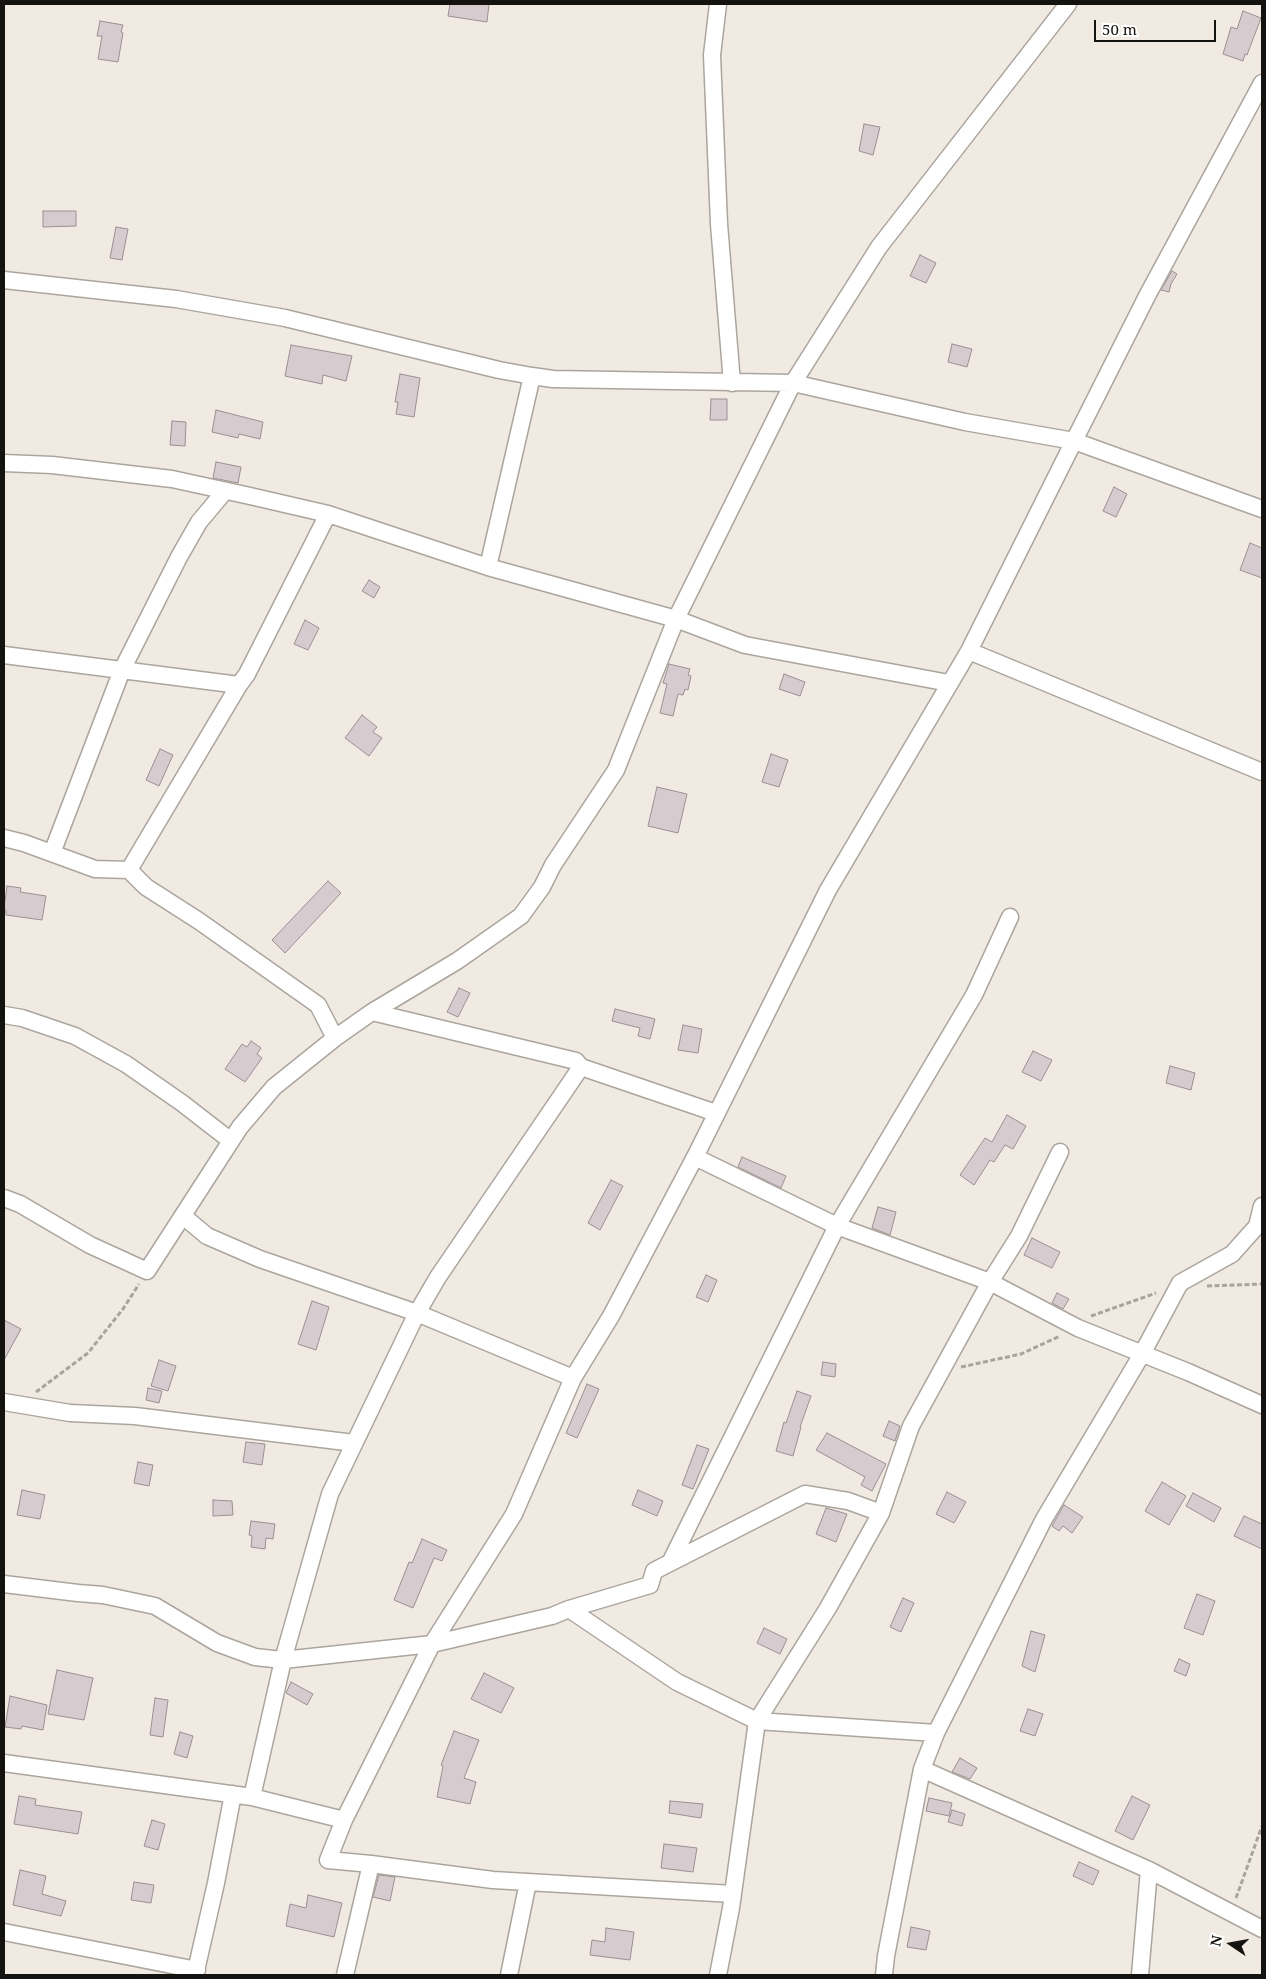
<!DOCTYPE html>
<html>
<head>
<meta charset="utf-8">
<style>
	body { margin:0 }
	#map { position:relative; width:1266px; height:1979px; overflow:hidden; background:#f1eae2; font-family:"Noto Serif",serif }
	canvas { display:block }
	.frame { position:absolute; inset:0; border:5px solid #151310; pointer-events:none }
	.north { position:absolute; left:1206px; top:1919px; width:50px; height:50px; -webkit-text-stroke:4px #fff; paint-order:stroke; rotate:282deg; font-size:14px; font-weight:700; line-height:20px; text-align:center; color:#151310 }
	.north::after { content:''; display:block; margin:auto; width:18px; height:22px; background:#151310; clip-path:polygon(50% 0,100% 100%,50% 72%,0 100%) }
	.scale { position:absolute; left:1094px; top:20px; width:122px; height:22px; box-sizing:border-box; border:2px solid #151310; border-top:0; padding-left:6px; font-size:15px; line-height:18px; white-space:nowrap; color:#151310; -webkit-text-stroke:4px #fff; paint-order:stroke }
</style>
</head>
<body>
<div id="map">
<canvas width="1266" height="1979"></canvas>
<div class="frame"></div>
<div class="north">N</div>
<div class="scale">50 m</div>
</div>
<script>
const context = document.querySelector('canvas').getContext('2d');
context.lineJoin = 'round';
function fillPath(path, color) {
  context.fillStyle = color;
  context.fill(path, 'evenodd');
}
function toPath(rows) {
  const path = new Path2D();
  for (const r of rows) {
    path.moveTo(r[0], r[1]);
    for (let i = 2; i < r.length; i += 2) path.lineTo(r[i], r[i + 1]);
  }
  return path;
}
function stroke(path, color, width, dash) {
  context.strokeStyle = color;
  context.lineWidth = width;
  context.lineCap = dash ? 'butt' : 'round';
  context.setLineDash(dash || []);
  context.stroke(path);
}
const building = toPath([
	[450,4,489,4,487,22,448,16,450,4],
	[1243,11,1261,18,1247,55,1245,54,1243,61,1223,54,1231,27,1237,29,1243,11],
	[100,21,123,25,121,32,123,33,118,62,98,59,102,36,97,36,100,21],
	[864,124,880,127,873,155,859,151,864,124],
	[43,211,76,211,76,226,43,227,43,211],
	[116,227,128,229,122,260,110,258,116,227],
	[920,255,936,263,926,283,910,276,920,255],
	[1172,271,1177,274,1171,284,1169,292,1161,290,1172,271],
	[952,344,972,349,967,367,948,362,952,344],
	[291,345,352,356,346,381,323,375,322,384,285,376,291,345],
	[400,374,420,378,414,417,396,414,398,402,395,402,400,374],
	[711,399,727,399,727,420,710,420,711,399],
	[216,410,263,422,260,439,239,434,238,438,212,432,216,410],
	[172,421,186,422,185,446,170,445,172,421],
	[216,462,241,467,238,483,213,478,216,462],
	[1114,487,1127,494,1116,517,1103,511,1114,487],
	[1250,543,1262,548,1262,578,1240,570,1250,543],
	[369,580,380,587,374,598,362,591,369,580],
	[305,620,319,628,308,650,294,644,305,620],
	[669,664,690,669,688,675,691,676,688,690,685,689,683,695,678,694,673,716,660,713,667,684,663,683,669,664],
	[784,674,805,682,800,696,779,689,784,674],
	[362,715,377,727,373,732,382,738,369,756,345,738,362,715],
	[160,749,173,755,159,786,146,780,160,749],
	[771,754,788,760,779,787,762,782,771,754],
	[657,787,687,794,678,833,648,826,657,787],
	[328,881,341,893,285,953,272,940,328,881],
	[7,886,21,888,20,892,46,896,42,920,6,915,6,910,4,910,4,908,7,886],
	[459,988,470,993,458,1017,447,1012,459,988],
	[615,1009,655,1019,650,1039,638,1036,640,1028,612,1021,615,1009],
	[683,1025,702,1029,698,1053,678,1050,683,1025],
	[251,1041,261,1048,257,1054,262,1058,245,1082,225,1069,242,1044,247,1047,251,1041],
	[1033,1051,1052,1060,1041,1081,1022,1072,1033,1051],
	[1170,1066,1195,1073,1191,1090,1166,1083,1170,1066],
	[1007,1115,1026,1126,1013,1149,1005,1145,994,1162,990,1160,974,1185,960,1175,985,1138,992,1142,1007,1115],
	[742,1157,786,1176,781,1188,738,1167,742,1157],
	[611,1180,623,1186,600,1230,588,1223,611,1180],
	[878,1207,896,1212,890,1235,872,1228,878,1207],
	[1032,1238,1060,1252,1052,1268,1024,1255,1032,1238],
	[706,1275,717,1280,708,1302,696,1297,706,1275],
	[1057,1293,1069,1299,1063,1309,1052,1303,1057,1293],
	[312,1301,329,1307,316,1350,298,1344,312,1301],
	[4,1320,21,1329,4,1360,4,1320],
	[159,1360,176,1366,168,1391,151,1386,159,1360],
	[823,1362,836,1364,835,1377,821,1375,823,1362],
	[587,1384,599,1389,577,1438,566,1433,587,1384],
	[148,1388,162,1391,159,1403,146,1400,148,1388],
	[797,1391,811,1396,800,1427,801,1427,793,1456,776,1451,784,1422,786,1423,797,1391],
	[889,1421,900,1426,895,1441,883,1436,889,1421],
	[827,1433,886,1464,872,1491,861,1485,865,1477,816,1450,827,1433],
	[246,1442,265,1444,262,1465,243,1462,246,1442],
	[697,1445,709,1449,693,1489,682,1485,697,1445],
	[138,1462,153,1465,149,1486,134,1483,138,1462],
	[1162,1482,1186,1496,1169,1525,1145,1511,1162,1482],
	[22,1490,45,1495,40,1519,17,1515,22,1490],
	[638,1490,663,1501,657,1516,632,1505,638,1490],
	[947,1492,966,1502,954,1523,936,1514,947,1492],
	[1193,1493,1221,1508,1214,1522,1186,1506,1193,1493],
	[213,1500,232,1501,233,1515,213,1516,213,1500],
	[1064,1505,1083,1517,1072,1533,1063,1526,1059,1531,1052,1526,1064,1505],
	[826,1508,847,1514,836,1542,816,1534,826,1508],
	[1244,1516,1262,1524,1262,1549,1234,1536,1244,1516],
	[251,1521,275,1524,273,1539,266,1538,265,1549,251,1547,252,1536,249,1535,251,1521],
	[422,1539,447,1550,442,1561,434,1558,413,1608,394,1600,409,1562,412,1563,422,1539],
	[1197,1594,1215,1601,1203,1635,1184,1628,1197,1594],
	[903,1598,914,1603,901,1632,890,1627,903,1598],
	[764,1628,787,1639,780,1654,757,1643,764,1628],
	[1031,1631,1045,1635,1035,1672,1022,1666,1031,1631],
	[1179,1659,1190,1664,1186,1676,1174,1671,1179,1659],
	[57,1670,93,1678,84,1720,48,1714,57,1670],
	[484,1673,514,1688,501,1713,471,1699,484,1673],
	[291,1682,313,1694,307,1705,286,1693,291,1682],
	[10,1696,47,1705,43,1730,22,1726,21,1729,5,1727,10,1696],
	[155,1698,168,1700,163,1737,150,1735,155,1698],
	[1028,1709,1043,1714,1035,1736,1020,1731,1028,1709],
	[454,1731,479,1740,464,1778,476,1782,470,1804,437,1797,443,1766,441,1765,454,1731],
	[180,1732,193,1736,187,1758,174,1754,180,1732],
	[960,1758,977,1768,970,1779,952,1772,960,1758],
	[19,1796,36,1799,35,1805,82,1812,78,1834,14,1824,19,1796],
	[1132,1796,1150,1805,1133,1840,1115,1831,1132,1796],
	[929,1798,952,1803,949,1816,926,1811,929,1798],
	[670,1801,703,1804,701,1818,669,1813,670,1801],
	[952,1810,965,1814,962,1826,948,1822,952,1810],
	[152,1820,165,1824,158,1850,144,1846,152,1820],
	[664,1844,697,1848,693,1872,661,1868,664,1844],
	[1079,1862,1099,1871,1093,1885,1073,1876,1079,1862],
	[20,1870,46,1876,42,1894,66,1901,61,1916,13,1905,20,1870],
	[379,1875,395,1877,390,1901,373,1897,379,1875],
	[134,1882,154,1885,151,1903,131,1900,134,1882],
	[308,1895,342,1903,334,1937,286,1926,290,1904,306,1908,308,1895],
	[911,1927,930,1931,926,1950,907,1947,911,1927],
	[606,1928,634,1932,630,1960,590,1955,592,1940,605,1942,606,1928]
]);
const path = toPath([
	[1207,1286,1262,1284],
	[1091,1316,1156,1293],
	[961,1367,1021,1354,1060,1336],
	[36,1392,88,1353,123,1309,139,1284],
	[1236,1898,1262,1826]
]);
const street = toPath([
	[718,4,712,55,719,224,732,383],
	[1262,83,1147,296,1074,441,1262,509],
	[4,280,176,299,285,318,499,370,532,376,553,379,793,383,965,422,1074,441,969,651,828,890,695,1157,611,1316,573,1378,514,1514,432,1644,283,1660,255,1657,217,1643,155,1606,103,1595,78,1593,4,1584],
	[4,463,52,465,172,479,250,496,328,514,488,567,676,619,745,645,949,683],
	[488,567,532,376],
	[969,651,1262,772],
	[4,655,239,685,247,674,328,514],
	[4,838,24,843,95,869,129,870,239,685],
	[52,853,122,670,179,557,199,522,225,491],
	[129,870,146,887,199,921,318,1005,335,1038],
	[4,1015,22,1018,75,1036,126,1064,182,1103,231,1141],
	[581,1067,716,1113],
	[695,1157,837,1226,990,1282,1078,1328,1188,1372,1262,1405],
	[4,1198,20,1204,90,1245,147,1271,240,1127,274,1087,335,1038,372,1012,457,961,521,916,542,887,553,865,616,770,676,619,793,383,879,247,1068,4],
	[183,1216,207,1236,260,1259,417,1313,573,1378],
	[4,1402,70,1413,135,1416,354,1443],
	[881,1513,911,1426,990,1282,1019,1236,1060,1152],
	[670,1563,837,1226,974,995,1010,917],
	[569,1609,677,1682,757,1721,936,1733,922,1769,1149,1870],
	[936,1733,1044,1519,1142,1354,1180,1283,1232,1254,1257,1226,1262,1206],
	[4,1763,252,1797,344,1820,328,1860,371,1864,345,1975],
	[252,1797,283,1660,330,1494,417,1313,438,1277,581,1067,576,1061,372,1012],
	[344,1820,432,1644,552,1616,569,1609,650,1585,654,1571,805,1494,848,1501,881,1513,828,1608,757,1721,731,1908,718,1975],
	[371,1864,493,1880,733,1894],
	[4,1932,197,1970],
	[195,1975,216,1883,233,1794],
	[509,1975,528,1882],
	[884,1975,886,1956,922,1769],
	[1140,1975,1149,1870,1262,1929]
]);
fillPath(building, '#d6cbce');
stroke(building, '#9a8f93', 1);
stroke(street, '#aba59d', 19);
stroke(path, '#a8a39d', 3, [5, 2.5]);
stroke(street, '#fff', 16);
</script>
</body>
</html>
